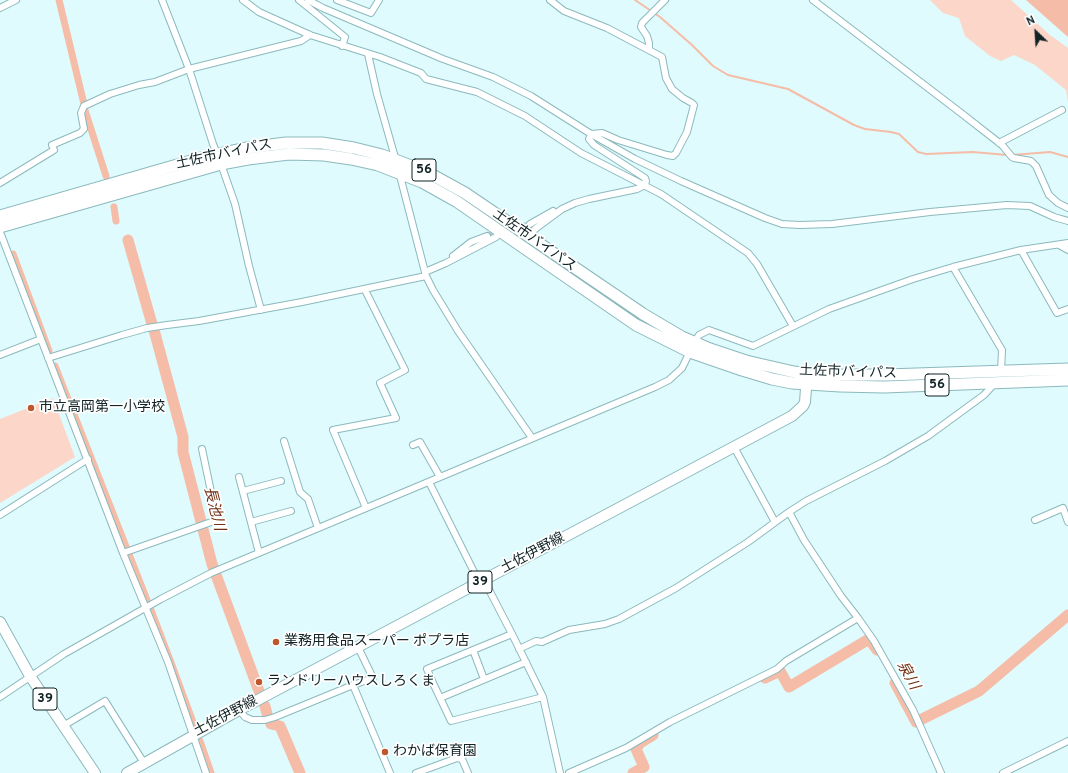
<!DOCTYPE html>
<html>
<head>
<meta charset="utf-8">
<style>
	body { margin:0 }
	#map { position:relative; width:1068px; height:773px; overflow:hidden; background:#dffbfd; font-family:Overpass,sans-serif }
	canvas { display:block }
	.north { position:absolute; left:1016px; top:12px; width:40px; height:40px; -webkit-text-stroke:3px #fff; paint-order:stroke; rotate:335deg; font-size:11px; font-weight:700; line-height:16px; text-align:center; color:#112325 }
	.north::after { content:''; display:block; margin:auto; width:14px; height:18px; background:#112325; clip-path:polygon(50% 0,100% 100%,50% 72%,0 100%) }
</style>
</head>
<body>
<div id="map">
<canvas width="1068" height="773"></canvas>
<div class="north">N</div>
</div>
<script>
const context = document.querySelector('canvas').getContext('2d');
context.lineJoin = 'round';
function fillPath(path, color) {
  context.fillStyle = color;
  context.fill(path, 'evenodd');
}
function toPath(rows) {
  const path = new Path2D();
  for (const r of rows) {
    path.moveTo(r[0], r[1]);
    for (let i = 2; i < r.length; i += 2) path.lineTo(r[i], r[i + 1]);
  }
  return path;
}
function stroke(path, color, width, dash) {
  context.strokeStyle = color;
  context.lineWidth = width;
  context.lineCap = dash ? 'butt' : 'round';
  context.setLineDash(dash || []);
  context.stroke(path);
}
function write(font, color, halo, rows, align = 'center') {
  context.font = font + ' Overpass,"Noto Sans JP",sans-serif';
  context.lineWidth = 3.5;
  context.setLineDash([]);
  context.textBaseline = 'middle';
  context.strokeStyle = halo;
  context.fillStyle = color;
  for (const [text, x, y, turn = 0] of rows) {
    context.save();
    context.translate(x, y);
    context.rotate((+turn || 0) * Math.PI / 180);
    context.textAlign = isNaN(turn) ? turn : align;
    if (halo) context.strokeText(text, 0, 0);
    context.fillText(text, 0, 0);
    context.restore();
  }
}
const green = toPath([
	[930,0,1011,0,1050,35,1068,48,1068,103,1066,90,1035,65,1014,55,1001,61,990,56,965,36,959,18,943,13],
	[53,398,75,457,0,503,0,419]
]);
const water = toPath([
	[1026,0,1068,0,1068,37]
]);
const stream = toPath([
	[635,0,660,17,692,45,713,66,728,75,788,89,854,125,865,129,891,132,899,134,918,152,926,154,973,152,1007,155],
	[1012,155,1050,152,1068,157]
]);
const canal = toPath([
	[59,0,84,104],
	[84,107,106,176],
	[114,207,116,221],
	[13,254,49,351],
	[55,366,147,600],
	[151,610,170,660,194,725],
	[200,741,211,773]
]);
const river = toPath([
	[128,240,152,324],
	[154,330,183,437,183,452,212,564,259,691],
	[765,678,780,671,789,687,869,639,877,650],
	[895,683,916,722,979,691,1068,615],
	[265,706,267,714],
	[271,724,280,726,300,773],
	[633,773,644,767,636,749,640,743,653,735]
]);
const minorTunnel = toPath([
	[487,236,530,224]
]);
const minor = toPath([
	[162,0,189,69,213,144,221,164,235,204,249,266,261,310],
	[243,0,259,12,310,35,380,57,421,73,426,79,477,92,525,116,581,153,661,194,748,253,757,264,793,326],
	[299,0,345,37,342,46],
	[308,0,323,8,443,59,493,77,531,96,591,134,635,159,681,181,765,218,782,224,800,225,832,224,930,212,1007,205,1030,206,1054,217,1068,221],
	[337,0,371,13,379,0],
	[813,0,961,113,1002,145,1012,157,1014,158,1031,161,1036,166,1049,195,1058,203,1068,208],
	[0,8,16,0],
	[649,50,649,43,647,36,641,27,642,23,665,0],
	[368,54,377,94,396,161],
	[999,143,1062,110],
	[399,172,426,276,433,290,458,331,532,438],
	[0,183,54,150,52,145,80,133,84,129,81,113,84,106,110,94,139,85,155,82,189,69,301,41,310,35],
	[530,224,553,211],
	[0,232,123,553,168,662,206,773],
	[529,237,535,229,562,209,575,203,589,199,637,189,645,185,646,181,645,178,594,145,589,139,591,134,602,133,618,140,667,155,673,156,676,153,687,132,694,105,692,103,683,98,672,89,666,78,662,57,607,28,564,11,550,0],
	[1059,245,1068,250],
	[1021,250,1057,313,1068,309],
	[453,256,471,242,487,236],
	[953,267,1002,350,1001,372],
	[425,272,446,263,496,237,501,231],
	[365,290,405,370,380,383,396,418,333,430,366,508],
	[0,355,41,339],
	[48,358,122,335,147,328,167,325,199,321,302,302,426,276],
	[284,441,300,492,308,499,318,528],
	[413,445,420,442,440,477],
	[734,447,775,522],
	[239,477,259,553],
	[429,482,479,582],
	[243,491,281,481],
	[789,512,804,540,841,596,858,618,874,641,913,710,941,773],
	[0,515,88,459],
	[1035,520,1063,508,1068,522],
	[251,522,291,511],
	[123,553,217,520,202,449],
	[484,580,512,634,543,697,560,773],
	[512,634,427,669,433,683,451,721,543,697],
	[519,649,536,641,542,642,569,630,605,624,619,619,676,588,748,542,789,512,806,501,885,461,928,436,984,395,996,382],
	[473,650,484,679],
	[353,685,373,678,358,647],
	[0,697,64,654,161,599,211,573,655,387,669,380,682,368,694,343,699,335,709,330,753,346,829,309,913,279,953,267,1021,250,1068,243],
	[440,698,526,662],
	[239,710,245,717,252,720,265,720,275,717,353,685,390,773],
	[63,726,105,701,144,763],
	[416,773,457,758,462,759,468,773],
	[569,773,626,748,670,722,777,669,786,661,858,618],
	[1003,773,1068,741]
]);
const primary = toPath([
	[0,622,30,676,95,773],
	[127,773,239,710,792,416,803,406,805,402,807,375]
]);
const trunk = toPath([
	[0,216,205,157,246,148,286,143,322,143,354,148,382,155,427,172,465,193,643,314,682,337,710,349,746,361,794,372,822,375,886,375,1068,369],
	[0,227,221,164,248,159,289,154,324,155,351,159,378,165,422,182,456,201,636,325,690,352,742,370,772,379,792,383,840,386,884,387,1068,380]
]);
const markers = [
	[31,408,4,"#be572c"],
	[276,642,4,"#be572c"],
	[259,682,4,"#be572c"],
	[385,752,4,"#be572c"]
];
const shields = [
	[424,170,24],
	[937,385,24],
	[480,582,24],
	[45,699,24]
];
const shieldNames = [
	["56",424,170],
	["56",937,385],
	["39",480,582],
	["39",45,699]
];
const streetNames = [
	["土佐市バイパス",224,155,-12],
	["土佐市バイパス",534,241,35],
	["土佐市バイパス",848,373,2],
	["土佐伊野線",533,554,-28],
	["土佐伊野線",226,717,-28]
];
const poiNames = [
	["市立高岡第一小学校",39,408],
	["業務用食品スーパー ポプラ店",284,642],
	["ランドリーハウスしろくま",267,682],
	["わかば保育園",393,752]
];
const waterNames = [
	["長池川",213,509,76],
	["泉川",907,676,61]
];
fillPath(green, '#fcd6c8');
fillPath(water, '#f5bca7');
stroke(stream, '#f5bca7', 2);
stroke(canal, '#f5bca7', 7);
stroke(river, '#f5bca7', 11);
stroke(minorTunnel, '#b6d0d2', 6, [6, 3]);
stroke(minor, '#8bb9bd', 8);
stroke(primary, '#8bb9bd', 12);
stroke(trunk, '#8bb9bd', 13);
stroke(minor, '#fff', 6);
stroke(primary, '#fff', 10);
stroke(trunk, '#fff', 11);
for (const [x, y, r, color] of markers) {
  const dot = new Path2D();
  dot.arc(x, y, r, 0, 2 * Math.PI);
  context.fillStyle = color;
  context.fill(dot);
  stroke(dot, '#fff', 1.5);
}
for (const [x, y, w] of shields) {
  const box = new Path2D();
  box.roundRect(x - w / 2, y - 11, w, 22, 3);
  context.fillStyle = '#fff';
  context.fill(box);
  stroke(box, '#112325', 1);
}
write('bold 13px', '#112325', null, shieldNames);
write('14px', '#112325', '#fff', streetNames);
write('14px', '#112325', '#fff', poiNames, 'left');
write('italic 15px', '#723014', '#fff', waterNames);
</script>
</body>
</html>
